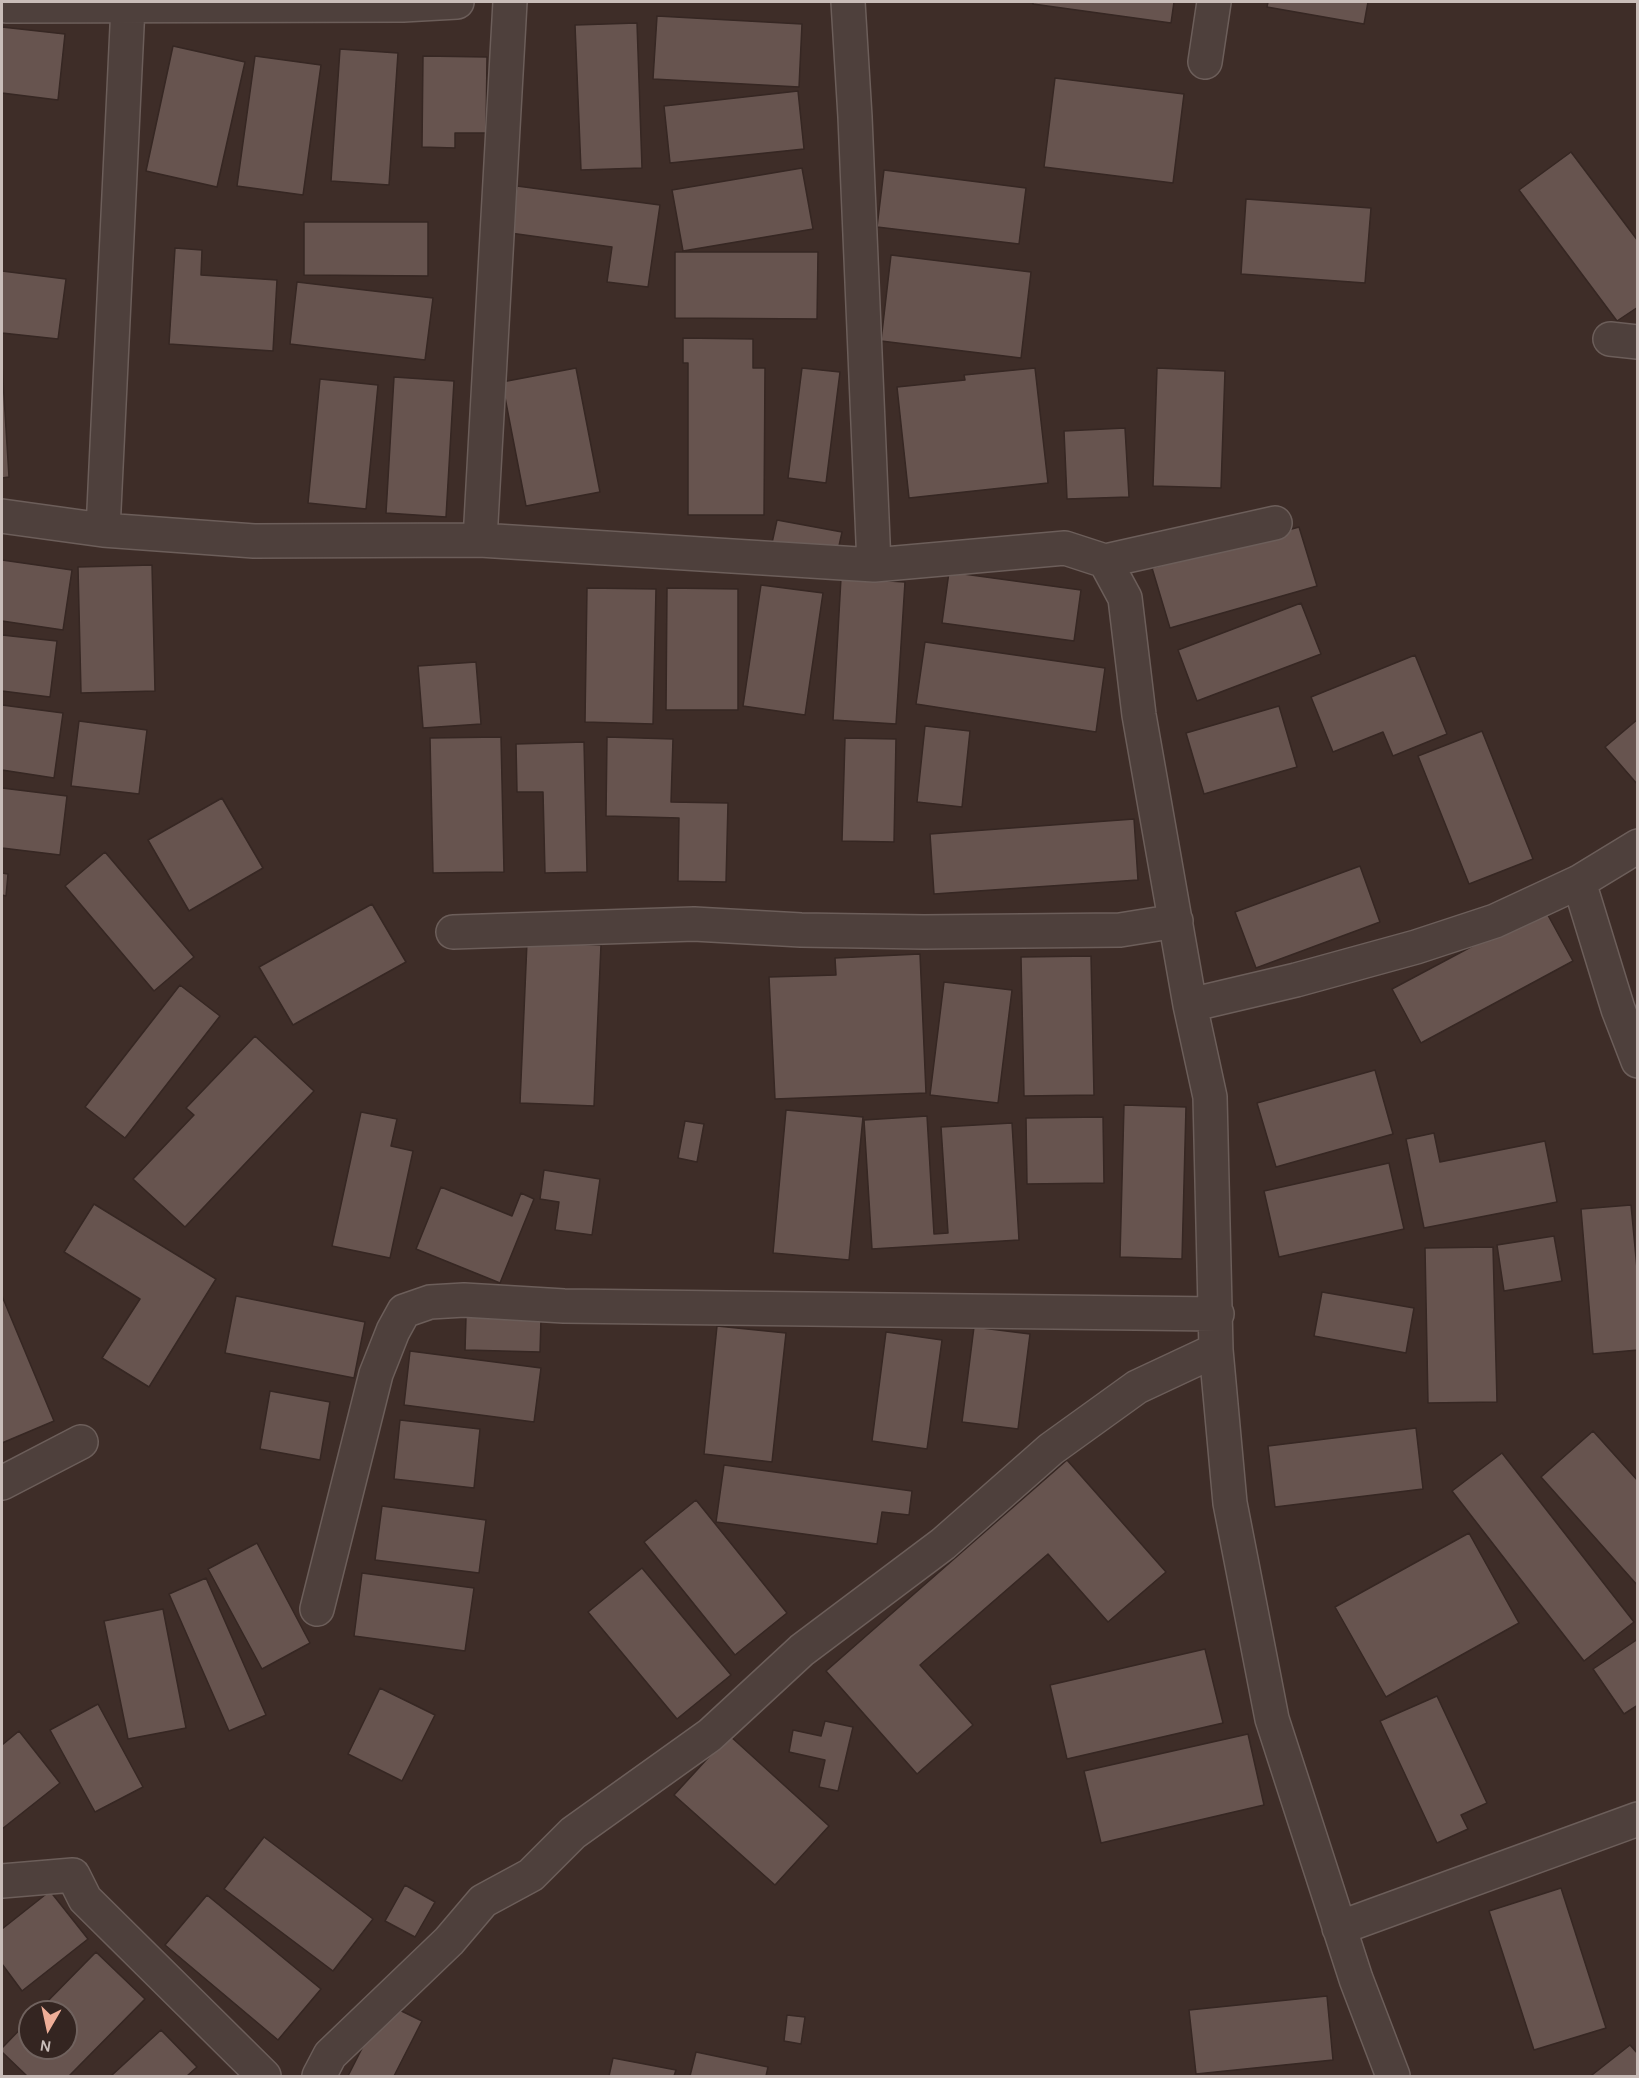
<!DOCTYPE html>
<html>
<head>
<meta charset="utf-8">
<style>
	body { margin:0 }
	#map { position:relative; width:1639px; height:2078px; overflow:hidden; background:#3e2d28; font-family:Karla,sans-serif }
	canvas { display:block }
	.frame { position:absolute; inset:0; border:3px solid #c9bdb9; pointer-events:none }
	.north { position:absolute; left:18px; top:2000px; width:60px; height:60px; box-sizing:border-box; background:#342521; border:2px solid #70625e; border-radius:50%; rotate:189deg; font-size:16px; font-weight:700; line-height:24px; text-align:center; color:#c9bdb9 }
	.north::after { content:''; display:block; margin:auto; width:21px; height:27px; background:#eeae98; clip-path:polygon(50% 0,100% 100%,50% 72%,0 100%) }
</style>
</head>
<body>
<div id="map">
<canvas width="1639" height="2078"></canvas>
<div class="frame"></div>
<div class="north">N</div>
</div>
<script>
const context = document.querySelector('canvas').getContext('2d');
context.lineJoin = 'round';
function fillPath(path, color) {
  context.fillStyle = color;
  context.fill(path, 'evenodd');
}
function toPath(rows) {
  const path = new Path2D();
  for (const r of rows) {
    path.moveTo(r[0], r[1]);
    for (let i = 2; i < r.length; i += 2) path.lineTo(r[i], r[i + 1]);
  }
  return path;
}
function stroke(path, color, width, dash) {
  context.strokeStyle = color;
  context.lineWidth = width;
  context.lineCap = dash ? 'butt' : 'round';
  context.setLineDash(dash || []);
  context.stroke(path);
}
const building = toPath([
	[1033,2,1174,2,1171,23,1033,4,1033,2],
	[1268,2,1368,2,1364,24,1267,7,1268,2],
	[657,16,802,24,799,87,653,79,657,16],
	[637,23,642,168,581,170,575,25,637,23],
	[2,27,65,34,58,100,2,93,2,27],
	[173,46,245,62,217,187,146,171,173,46],
	[340,49,398,53,389,185,331,181,340,49],
	[255,56,321,65,303,195,237,186,255,56],
	[423,56,487,57,486,133,455,133,455,148,422,147,423,56],
	[1055,78,1184,94,1173,183,1044,167,1055,78],
	[798,91,804,149,670,163,664,106,798,91],
	[1571,152,1638,241,1638,307,1617,321,1519,190,1571,152],
	[802,168,813,229,683,251,672,190,802,168],
	[884,170,1026,188,1019,244,877,227,884,170],
	[517,186,660,205,648,287,607,282,612,247,510,233,517,186],
	[1246,199,1371,208,1365,283,1241,274,1246,199],
	[304,222,428,222,428,276,304,275,304,222],
	[175,248,202,250,201,275,277,280,273,351,169,344,175,248],
	[675,252,818,252,817,319,675,318,675,252],
	[891,255,1031,272,1021,358,881,341,891,255],
	[2,271,66,279,58,339,2,333,2,271],
	[297,282,433,298,425,360,290,344,297,282],
	[683,338,753,339,753,368,765,368,764,515,688,515,688,363,683,363,683,338],
	[2,364,9,477,2,478,2,364],
	[576,368,600,492,526,506,502,382,576,368],
	[802,368,840,372,826,483,788,478,802,368],
	[1035,368,1048,483,909,498,897,387,965,380,964,375,1035,368],
	[1157,368,1225,371,1221,488,1153,486,1157,368],
	[394,377,454,381,446,517,386,513,394,377],
	[320,379,378,385,366,509,308,503,320,379],
	[1125,428,1129,497,1067,499,1064,431,1125,428],
	[777,520,842,532,837,555,772,543,777,520],
	[1299,527,1317,586,1170,628,1152,568,1299,527],
	[2,560,72,570,63,630,2,621,2,560],
	[152,565,155,691,81,693,78,567,152,565],
	[949,572,1081,590,1074,641,942,623,949,572],
	[841,578,905,582,896,724,833,720,841,578],
	[761,585,823,593,805,715,743,706,761,585],
	[587,588,656,589,653,724,585,722,587,588],
	[667,588,738,589,738,710,666,710,667,588],
	[1301,603,1321,654,1197,701,1178,650,1301,603],
	[2,635,57,641,50,697,2,691,2,635],
	[925,642,1105,668,1096,732,916,704,925,642],
	[1415,655,1447,734,1393,756,1383,732,1333,752,1311,697,1415,655],
	[476,662,481,724,423,728,418,666,476,662],
	[2,705,63,713,54,778,2,770,2,705],
	[1279,706,1297,767,1204,794,1186,733,1279,706],
	[1638,719,1638,785,1605,747,1638,719],
	[79,721,147,730,139,794,71,786,79,721],
	[925,726,970,731,962,807,917,802,925,726],
	[1482,731,1533,859,1469,884,1418,756,1482,731],
	[501,737,504,872,433,873,430,738,501,737],
	[607,737,673,739,671,802,728,803,726,882,678,881,679,818,606,816,607,737],
	[845,738,896,739,894,842,842,841,845,738],
	[584,742,587,872,545,873,543,792,517,792,516,744,584,742],
	[2,788,67,796,60,855,2,848,2,788],
	[222,798,263,868,189,911,148,840,222,798],
	[1134,819,1138,880,934,894,930,834,1134,819],
	[105,852,194,957,154,991,65,886,105,852],
	[1360,866,1380,922,1256,968,1235,912,1360,866],
	[2,873,8,874,6,896,2,895,2,873],
	[372,904,406,962,293,1025,259,967,372,904],
	[1544,908,1573,961,1421,1043,1392,989,1544,908],
	[527,942,601,945,594,1106,520,1103,527,942],
	[920,954,926,1093,775,1099,769,977,836,975,835,958,920,954],
	[1091,956,1094,1095,1024,1096,1021,957,1091,956],
	[944,982,1012,990,998,1103,930,1095,944,982],
	[180,985,220,1016,125,1138,85,1107,180,985],
	[255,1036,314,1091,185,1227,133,1179,194,1115,186,1108,255,1036],
	[1375,1070,1393,1134,1276,1167,1257,1103,1375,1070],
	[1124,1105,1186,1107,1182,1259,1120,1257,1124,1105],
	[786,1110,863,1117,849,1260,773,1253,786,1110],
	[361,1112,397,1119,391,1146,413,1151,390,1258,332,1246,361,1112],
	[927,1116,934,1234,948,1233,941,1127,1012,1123,1019,1240,872,1249,864,1120,927,1116],
	[1103,1117,1104,1183,1027,1184,1026,1118,1103,1117],
	[685,1121,704,1124,697,1162,678,1158,685,1121],
	[1434,1133,1440,1162,1545,1141,1557,1202,1424,1228,1406,1139,1434,1133],
	[1389,1163,1404,1229,1279,1257,1264,1191,1389,1163],
	[544,1170,600,1179,592,1235,555,1230,559,1202,540,1199,544,1170],
	[441,1187,512,1216,521,1193,534,1199,500,1283,416,1249,441,1187],
	[94,1204,216,1279,149,1387,102,1358,140,1299,64,1252,94,1204],
	[1631,1205,1638,1279,1638,1350,1593,1354,1581,1209,1631,1205],
	[1554,1236,1562,1281,1504,1291,1497,1245,1554,1236],
	[1493,1247,1497,1402,1428,1403,1425,1248,1493,1247],
	[1322,1292,1414,1308,1406,1353,1314,1336,1322,1292],
	[2,1296,54,1421,2,1443,2,1296],
	[236,1296,365,1322,354,1378,225,1353,236,1296],
	[466,1317,541,1319,540,1352,465,1350,466,1317],
	[717,1326,786,1333,772,1462,704,1454,717,1326],
	[974,1327,1030,1334,1018,1429,962,1422,974,1327],
	[886,1332,942,1340,927,1449,872,1441,886,1332],
	[410,1351,541,1368,534,1422,404,1405,410,1351],
	[270,1391,330,1402,320,1460,260,1449,270,1391],
	[400,1420,480,1429,474,1488,394,1479,400,1420],
	[1416,1428,1423,1489,1275,1507,1268,1446,1416,1428],
	[1593,1431,1638,1481,1638,1586,1541,1477,1593,1431],
	[1502,1453,1634,1622,1584,1661,1452,1491,1502,1453],
	[1067,1460,1166,1572,1108,1622,1048,1554,920,1665,973,1725,917,1774,826,1671,1067,1460],
	[724,1465,912,1491,909,1515,882,1512,877,1544,716,1522,724,1465],
	[696,1500,787,1613,735,1655,644,1542,696,1500],
	[382,1506,486,1520,479,1573,375,1560,382,1506],
	[1469,1533,1519,1623,1386,1697,1335,1607,1469,1533],
	[257,1543,310,1643,262,1669,208,1569,257,1543],
	[642,1568,731,1675,677,1719,588,1612,642,1568],
	[362,1573,474,1588,465,1651,354,1636,362,1573],
	[206,1578,266,1715,229,1731,169,1594,206,1578],
	[163,1609,186,1728,128,1739,104,1621,163,1609],
	[1638,1639,1638,1705,1624,1714,1593,1669,1638,1639],
	[1205,1649,1223,1723,1067,1759,1050,1685,1205,1649],
	[380,1688,435,1715,402,1781,348,1754,380,1688],
	[1437,1696,1487,1803,1461,1815,1468,1829,1437,1843,1380,1721,1437,1696],
	[98,1704,143,1787,95,1812,50,1730,98,1704],
	[825,1721,853,1727,838,1791,819,1787,825,1760,789,1752,793,1730,821,1736,825,1721],
	[19,1731,60,1783,2,1829,2,1745,19,1731],
	[1248,1734,1264,1805,1101,1843,1084,1771,1248,1734],
	[729,1735,829,1826,775,1885,674,1795,729,1735],
	[264,1837,373,1919,333,1971,224,1889,264,1837],
	[405,1885,435,1902,415,1937,385,1921,405,1885],
	[1561,1888,1606,2028,1534,2050,1489,1911,1561,1888],
	[50,1891,88,1939,22,1991,2,1964,2,1929,50,1891],
	[207,1895,321,1989,278,2040,165,1945,207,1895],
	[96,1952,145,1999,69,2076,27,2076,2,2052,2,2048,30,2019,30,2048,66,2048,66,2012,37,2012,96,1952],
	[1327,1996,1333,2060,1196,2074,1189,2010,1327,1996],
	[385,2003,422,2021,394,2076,348,2076,385,2003],
	[787,2015,805,2017,801,2044,784,2041,787,2015],
	[161,2030,197,2067,187,2076,111,2076,161,2030],
	[1630,2045,1638,2054,1638,2076,1593,2076,1592,2075,1630,2045],
	[696,2052,768,2067,766,2076,690,2076,696,2052],
	[613,2058,676,2070,674,2076,609,2076,613,2058]
]);
const street = toPath([
	[848,2,855,117,874,565],
	[6,6,403,5,457,2],
	[1205,62,1214,2],
	[1610,339,1638,342],
	[2,516,103,530,254,541,480,540,874,565,1065,548,1105,561,1125,598,1139,715,1190,1005,1210,1097,1216,1350,1230,1503,1272,1719,1356,1979,1393,2076],
	[103,530,128,6],
	[480,540,510,2],
	[1105,561,1275,523],
	[1579,882,1618,1009,1638,1061],
	[453,932,694,924,801,930,924,932,1120,930,1176,921],
	[1190,1005,1296,980,1416,947,1495,921,1579,882,1638,846],
	[2,1483,81,1442],
	[317,1609,376,1374,393,1331,404,1311,430,1302,464,1300,564,1306,1217,1314],
	[2,1881,73,1875,85,1899,264,2076],
	[1339,1928,1638,1819],
	[319,2076,330,2055,449,1941,483,1901,531,1875,573,1833,710,1735,802,1650,943,1544,1051,1449,1137,1387,1216,1350]
]);
fillPath(building, '#67544f');
stroke(building, '#362723', 1.5);
stroke(street, '#6c5e5a', 36);
stroke(street, '#4e403c', 33);
</script>
</body>
</html>
